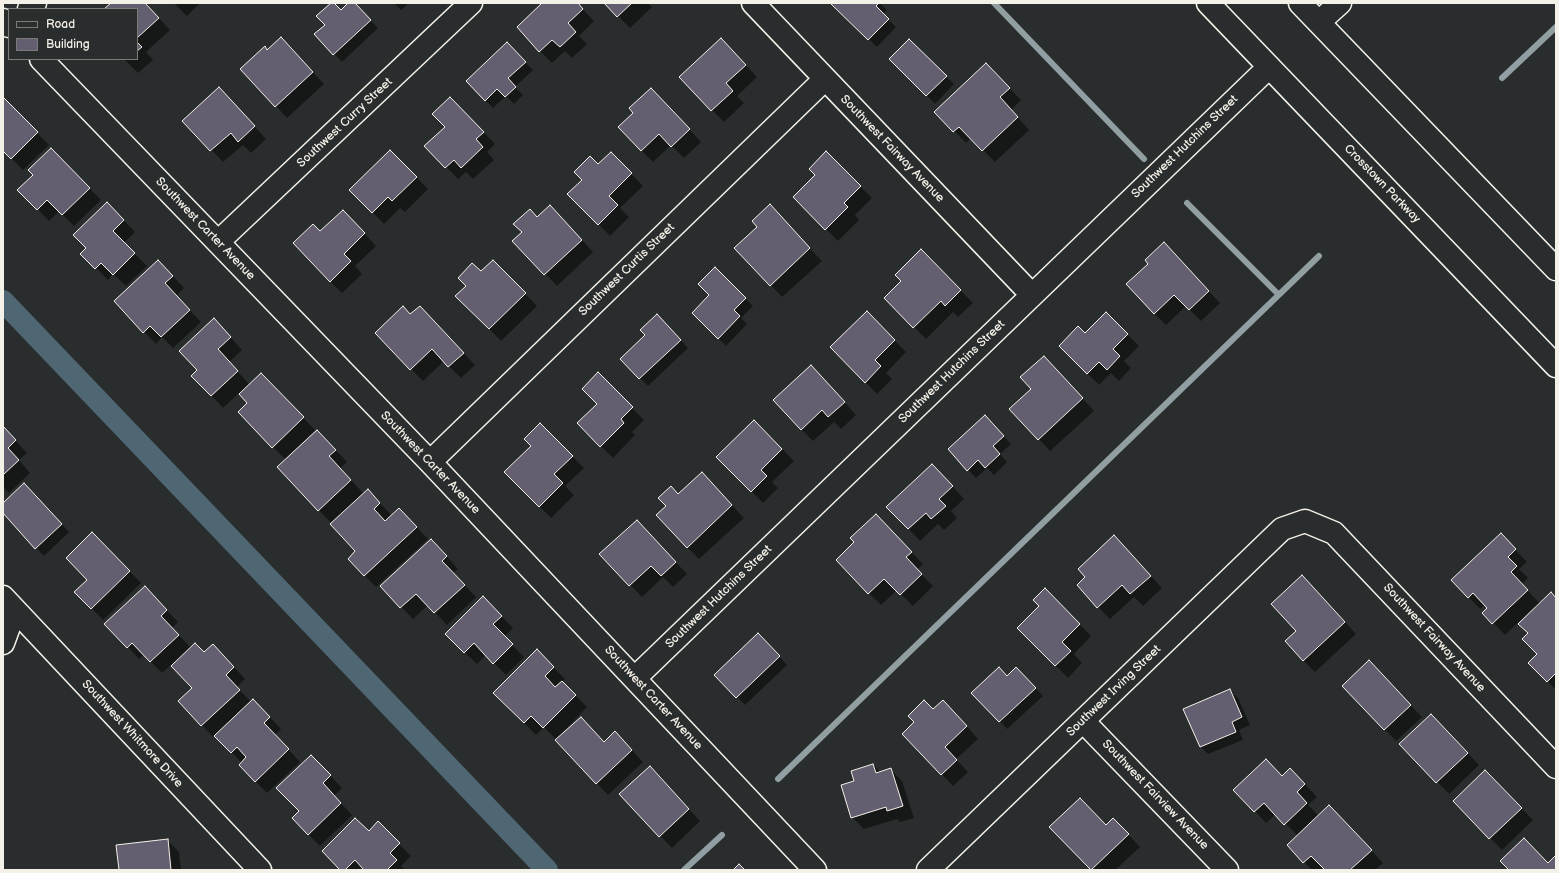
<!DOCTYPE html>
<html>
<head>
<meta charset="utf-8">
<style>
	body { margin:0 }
	#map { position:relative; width:1559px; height:873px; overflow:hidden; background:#2a2d2e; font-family:"Balsamiq Sans",sans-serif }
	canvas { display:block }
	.frame { position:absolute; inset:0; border:4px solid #f4f1e8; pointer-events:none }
	.legend { position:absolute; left:8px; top:8px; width:130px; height:52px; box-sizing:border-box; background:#2a2d2e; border:1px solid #7b7b78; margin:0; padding:5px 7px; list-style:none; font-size:12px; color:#f4f1e8 }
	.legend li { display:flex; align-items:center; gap:8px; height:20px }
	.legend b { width:20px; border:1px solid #7b7b78 }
</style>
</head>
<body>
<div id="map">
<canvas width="1559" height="873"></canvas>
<div class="frame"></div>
<ul class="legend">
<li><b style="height:5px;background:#2a2d2e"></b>Road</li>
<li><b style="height:11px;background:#635e70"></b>Building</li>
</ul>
</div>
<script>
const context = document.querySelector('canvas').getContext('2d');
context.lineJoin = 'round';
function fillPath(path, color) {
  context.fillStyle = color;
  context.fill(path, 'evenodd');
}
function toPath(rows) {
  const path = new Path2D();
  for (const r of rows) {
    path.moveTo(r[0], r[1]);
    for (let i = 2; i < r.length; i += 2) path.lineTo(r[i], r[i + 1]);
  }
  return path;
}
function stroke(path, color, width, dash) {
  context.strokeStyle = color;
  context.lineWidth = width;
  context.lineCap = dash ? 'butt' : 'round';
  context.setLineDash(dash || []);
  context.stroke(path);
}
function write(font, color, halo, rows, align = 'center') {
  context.font = font + ' "Balsamiq Sans",sans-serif';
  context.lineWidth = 3;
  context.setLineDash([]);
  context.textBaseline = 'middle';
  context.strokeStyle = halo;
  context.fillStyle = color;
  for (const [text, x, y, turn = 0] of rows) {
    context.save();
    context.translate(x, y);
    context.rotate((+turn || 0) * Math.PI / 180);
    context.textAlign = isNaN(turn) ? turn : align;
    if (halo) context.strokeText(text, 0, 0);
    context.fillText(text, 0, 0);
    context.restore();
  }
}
const shadow = toPath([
	[112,3,145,3,170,30,146,52,153,60,138,73,124,59,137,59,137,9,106,9],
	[174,3,200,3,187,16],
	[332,3,341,11,349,3,353,3,378,28,342,62,316,34,326,25],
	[394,3,409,3,401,10],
	[544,3,577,3,594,21,579,36,587,44,572,58,565,51,552,63,540,51],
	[605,3,648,3,652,7,630,28],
	[831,3,880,3,887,10,883,14,896,27,877,47],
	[281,38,324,84,287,118,276,106,265,48,268,51],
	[909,40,954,84,935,104,890,59],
	[732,51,757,77,737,96,744,103,724,122,680,77],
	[515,52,533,70,515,87,523,95,514,104,506,96,493,108,485,100],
	[998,76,1021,100,1011,110,1029,130,995,162,971,138,966,143,936,112],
	[219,88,266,139,251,153,243,145,223,162,184,121],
	[3,99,49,145,23,170,3,150],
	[663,101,701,142,684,158,671,145,653,162,641,150],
	[462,110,495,144,487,152,494,160,473,179,466,172,458,179,426,146],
	[51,149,101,200,74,226,59,211,49,221,19,190,34,175],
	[390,151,428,189,405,212,400,208,384,224,351,190],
	[611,153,643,186,620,208,629,217,610,236,569,194],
	[826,153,872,198,855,215,859,220,838,241,794,197,816,175],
	[107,203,135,232,124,243,147,266,126,286,113,274,108,280,82,254,87,248],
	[562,218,593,252,557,286,514,241],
	[781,218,822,261,782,297,736,248],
	[355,223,376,246,355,266,362,274,342,293,330,281,321,233],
	[1164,244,1220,303,1201,321,1186,306,1166,325,1154,313,1149,264],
	[921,251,973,303,958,317,953,312,926,339,885,298,902,281],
	[493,261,537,306,501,341,457,296],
	[715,268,753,306,741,318,747,324,726,346,693,313,711,295],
	[170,273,184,288,176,296,201,322,173,348,162,337,156,344,115,301],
	[867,312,906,352,886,373,892,379,877,394,831,347],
	[1106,313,1139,346,1124,361,1131,368,1119,381,1111,373,1099,385,1060,346,1085,334],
	[411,315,431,319,475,365,461,378,444,361,423,381,411,369],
	[665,323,688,348,648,386,621,359,647,335],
	[226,332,242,350,229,362,250,385,273,386,315,430,285,459,273,447,248,403,239,393,223,408,193,376],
	[1056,369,1094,411,1050,451,1039,439],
	[598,374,644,420,632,432,635,435,613,458,578,423,598,404],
	[823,378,856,415,841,429,834,422,813,441,801,429],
	[754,421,794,461,772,482,778,488,763,503,718,457],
	[540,424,584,468,565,486,574,495,551,518,506,472,532,446],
	[993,424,1011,444,1000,454,1007,462,994,475,987,468,976,478,949,449],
	[3,427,27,453,19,460,30,473,9,493,3,487],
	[329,443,347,462,340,468,364,494,368,490,392,516,411,521,428,539,376,587,364,575,357,551,279,467],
	[944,477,964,499,951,511,957,518,944,530,938,524,920,541,888,507],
	[713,485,744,518,699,559,687,547],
	[32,492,69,532,44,556,3,512,3,504],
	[887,527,923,564,917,570,933,586,913,606,897,590,881,605,869,593],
	[92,533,141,583,103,620,76,592,89,580],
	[648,533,687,574,673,587,663,577,642,597,601,554],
	[1501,535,1527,562,1519,569,1528,578,1522,584,1540,604,1556,599,1556,690,1529,663,1538,654,1529,634,1536,608,1534,607,1505,635,1484,613,1488,608,1485,605,1480,609,1453,580],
	[1126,549,1162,588,1143,606,1134,597,1110,619,1098,607],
	[443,552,458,569,453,573,476,597,447,625,428,605,413,619,381,586],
	[1314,588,1356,634,1315,672,1303,660,1298,631],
	[1045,589,1091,636,1074,654,1082,663,1068,678,1018,628,1041,606],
	[483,598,513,628,504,637,524,657,506,675,486,655,477,664,446,634],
	[156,599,178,622,172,628,191,648,204,654,225,657,245,679,237,687,251,702,265,712,281,729,275,735,300,762,267,793,240,765,242,763,215,735,213,737,202,725,193,688,171,665,162,673,144,655,139,659,128,647],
	[766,642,787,665,745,705,715,675],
	[537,651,565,679,562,682,587,707,562,733,563,734,604,743,627,745,643,762,608,795,544,727,536,735,495,693],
	[1381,674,1422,717,1396,741,1343,686],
	[1024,676,1043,696,1007,729,1000,721,1007,677],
	[1230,690,1238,698,1250,725,1239,730,1243,740,1208,754,1201,747],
	[933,711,955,713,978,739,956,759,968,772,953,786,903,734],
	[1443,727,1479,765,1449,794,1401,744],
	[873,765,881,772,890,769,902,781,914,818,900,822,897,819,864,829,852,817,855,781],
	[323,768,342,788,334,796,352,815,320,846,308,834,300,811],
	[1282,777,1302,781,1317,797,1308,805,1319,816,1341,818,1383,863,1375,870,1326,870,1324,867,1320,870,1312,870,1288,845,1298,836,1276,814,1266,823,1255,811],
	[661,779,700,821,672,848,621,795],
	[1497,783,1533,820,1502,850,1455,801],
	[378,823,411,856,401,866,405,870,342,870,369,833],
	[1106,826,1125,831,1140,847,1115,870,1092,870,1051,827],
	[167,840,179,852,181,870,120,870]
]);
const stream = toPath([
	[994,3,1144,159],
	[1502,78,1556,27],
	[1187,203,1278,294],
	[778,779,1319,256],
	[684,870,722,835]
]);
const canal = toPath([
	[3,301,547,870]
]);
const building = toPath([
	[111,3,145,3,159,18,137,38,137,9,104,9,111,3],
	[331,3,334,3,341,10,348,3,355,3,371,20,333,55,314,34,325,25,316,16,331,3],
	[542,3,578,3,583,9,568,23,576,32,560,47,552,40,539,52,517,27,542,3],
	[604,3,632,3,617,17,604,3],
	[830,3,879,3,876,6,889,19,868,40,830,3],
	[281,37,313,72,275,107,240,69,265,46,267,50,281,37],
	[721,38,746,65,726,83,733,91,711,111,679,77,721,38],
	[909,39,947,76,926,96,889,59,909,39],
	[137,42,142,47,137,51,137,42],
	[507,42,526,62,508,78,516,87,505,97,497,89,485,101,466,81,507,42],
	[986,63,1010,88,1000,97,1018,117,982,151,959,127,953,132,934,112,986,63],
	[219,87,255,126,238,142,231,133,210,151,182,121,219,87],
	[651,88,690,129,671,147,659,134,641,151,618,127,633,113,629,108,651,88],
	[3,97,38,132,11,159,3,151,3,97],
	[450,97,484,132,476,139,483,147,461,168,454,160,445,168,424,146,445,127,432,114,450,97],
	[51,148,90,188,62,215,47,200,37,210,17,190,33,175,28,170,51,148],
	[390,150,417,177,392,201,388,197,372,213,349,190,390,150],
	[826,151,861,186,844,203,848,207,825,230,793,197,815,175,809,169,826,151],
	[611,152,632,173,609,196,618,205,598,225,567,194,582,180,574,172,590,156,598,164,611,152],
	[107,202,124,220,113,231,135,253,113,275,101,263,95,269,80,254,86,248,73,235,107,202],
	[770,204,810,248,770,286,734,248,757,227,752,221,770,204],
	[550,205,582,240,544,275,512,241,522,232,513,224,530,209,537,217,550,205],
	[343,210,365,233,344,254,351,261,330,282,293,243,313,224,320,231,343,210],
	[1164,242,1209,291,1189,310,1174,295,1154,314,1126,284,1148,264,1145,260,1164,242],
	[921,249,961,290,945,306,941,301,913,328,884,298,901,281,895,275,921,249],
	[158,260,173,276,165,283,190,310,161,337,150,326,143,333,114,301,158,260],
	[493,260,526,293,489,329,455,296,466,286,458,278,472,263,481,271,493,260],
	[715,267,746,298,734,310,740,316,718,339,692,313,709,295,698,284,715,267],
	[403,306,410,314,420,306,464,353,448,367,432,349,410,370,375,333,403,306],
	[867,311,895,340,875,360,881,366,865,383,830,347,867,311],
	[1106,312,1128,334,1113,349,1120,356,1107,370,1099,362,1087,374,1059,346,1078,326,1085,333,1106,312],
	[657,314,681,340,639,379,620,359,645,335,640,330,657,314],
	[214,318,231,337,218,349,238,371,211,396,191,376,197,370,179,351,214,318],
	[1044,356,1083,398,1038,440,1009,409,1031,389,1020,377,1044,356],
	[811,365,845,402,828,417,822,410,801,430,773,400,811,365],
	[598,372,633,407,621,419,624,423,600,447,577,423,597,404,582,389,598,372],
	[261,373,304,417,272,448,238,412,247,403,239,394,261,373],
	[985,415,1004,436,993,446,1000,454,985,468,978,460,967,471,948,449,985,415],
	[754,420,782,449,761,470,767,476,751,492,716,457,754,420],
	[540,423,573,456,554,474,563,483,539,507,504,472,531,446,524,439,540,423],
	[3,426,16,440,8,448,19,460,3,475,3,426],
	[317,430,336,450,329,456,351,480,318,511,277,467,317,430],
	[932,464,953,486,939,499,946,506,931,519,926,513,908,529,886,507,932,464],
	[702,472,732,505,687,548,656,515,666,506,658,498,671,486,678,494,702,472],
	[24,483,62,524,35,549,3,513,3,503,24,483],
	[368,489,380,503,374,509,385,521,399,508,417,527,364,576,348,559,355,551,330,524,368,489],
	[876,514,912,552,906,557,922,574,900,595,884,579,868,594,836,560,854,542,850,538,876,514],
	[637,520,676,562,661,576,651,566,629,586,599,554,637,520],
	[92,532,130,571,91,609,74,592,87,580,66,558,92,532],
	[1501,533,1516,549,1508,557,1517,566,1511,572,1528,590,1492,624,1482,613,1487,608,1473,593,1468,598,1451,580,1501,533],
	[1114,535,1151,576,1130,594,1122,585,1097,608,1077,585,1085,577,1078,569,1114,535],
	[431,539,447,556,442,561,465,585,434,613,416,594,400,608,380,586,431,539],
	[1302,575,1345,622,1303,661,1285,641,1296,631,1271,604,1302,575],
	[145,586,167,610,161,616,179,635,150,662,132,643,127,648,104,624,145,586],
	[1045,588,1080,624,1062,642,1071,651,1055,666,1017,628,1039,606,1033,600,1045,588],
	[1551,592,1556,598,1556,673,1547,682,1528,663,1537,654,1522,639,1528,633,1518,624,1551,592],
	[483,596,502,616,493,624,513,644,493,664,474,643,464,653,445,634,483,596],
	[758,633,780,656,736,698,714,675,758,633],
	[195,643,204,652,213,644,234,667,226,675,240,690,201,726,178,701,192,688,171,666,195,643],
	[537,649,554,667,545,676,555,687,562,681,576,695,543,728,531,716,524,723,493,693,537,649],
	[1369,660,1411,705,1384,730,1342,686,1369,660],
	[999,667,1007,676,1016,667,1036,688,999,722,971,693,999,667],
	[1230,689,1242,717,1232,722,1236,732,1200,747,1183,709,1230,689],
	[253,699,270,717,264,723,289,749,255,782,239,765,246,757,237,747,231,753,214,736,253,699],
	[924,700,933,709,943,700,967,726,945,747,957,760,941,775,902,734,914,722,908,716,924,700],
	[1431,714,1468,753,1436,783,1399,744,1431,714],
	[581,717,604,742,615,731,632,750,596,784,555,740,581,717],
	[311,755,331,775,323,783,341,803,308,835,292,818,299,811,276,788,311,755],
	[1266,759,1282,776,1290,768,1305,784,1297,792,1307,803,1284,825,1264,803,1254,812,1233,790,1266,759],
	[873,764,876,773,891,768,903,806,887,811,886,807,851,818,841,785,854,781,851,771,873,764],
	[650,766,689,809,659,837,619,794,650,766],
	[1485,770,1522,808,1489,839,1453,801,1485,770],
	[1080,798,1106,825,1113,818,1129,834,1091,870,1049,827,1080,798],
	[1329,805,1372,850,1350,870,1325,870,1311,856,1303,863,1287,845,1329,805],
	[355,818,369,831,378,821,400,843,390,853,397,860,387,870,364,870,355,860,345,870,340,870,322,851,355,818],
	[1524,838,1548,863,1556,855,1556,870,1509,870,1500,861,1524,838],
	[168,839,171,870,119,870,116,845,168,839],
	[739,864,745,870,733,870,739,864]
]);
const minor = toPath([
	[753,3,1032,295],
	[29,9,35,3],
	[3,20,9,26],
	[1319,22,1340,3],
	[41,59,430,462,815,870],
	[218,242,471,3],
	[430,462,825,79],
	[3,597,260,870],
	[3,643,15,610],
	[635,678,1269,67],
	[1083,721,1227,870],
	[928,870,1282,529,1305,521,1334,533,1556,767]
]);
const major = toPath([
	[1208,3,1556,366],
	[1300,3,1556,269]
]);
const streetNames = [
	["Southwest Curry Street",345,123,-43],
	["Southwest Hutchins Street",1185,147,-44],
	["Southwest Fairway Avenue",892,149,46],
	["Crosstown Parkway",1382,184,46],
	["Southwest Carter Avenue",205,229,46],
	["Southwest Curtis Street",627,270,-44],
	["Southwest Hutchins Street",952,372,-44],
	["Southwest Carter Avenue",430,463,46],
	["Southwest Hutchins Street",719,597,-44],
	["Southwest Fairway Avenue",1434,638,47],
	["Southwest Irving Street",1114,691,-44],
	["Southwest Carter Avenue",653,698,47],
	["Southwest Whitmore Drive",132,734,47],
	["Southwest Fairview Avenue",1155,795,46]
];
fillPath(shadow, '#0007');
stroke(stream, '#919ea2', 6);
stroke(canal, '#4f6673', 22);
fillPath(building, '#635e70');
stroke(building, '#f4f1e8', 1);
stroke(minor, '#f4f1e8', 25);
stroke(major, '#f4f1e8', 25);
stroke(minor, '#2a2d2e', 22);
stroke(major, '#2a2d2e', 22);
write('12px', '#f4f1e8', '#2a2d2e', streetNames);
</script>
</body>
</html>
